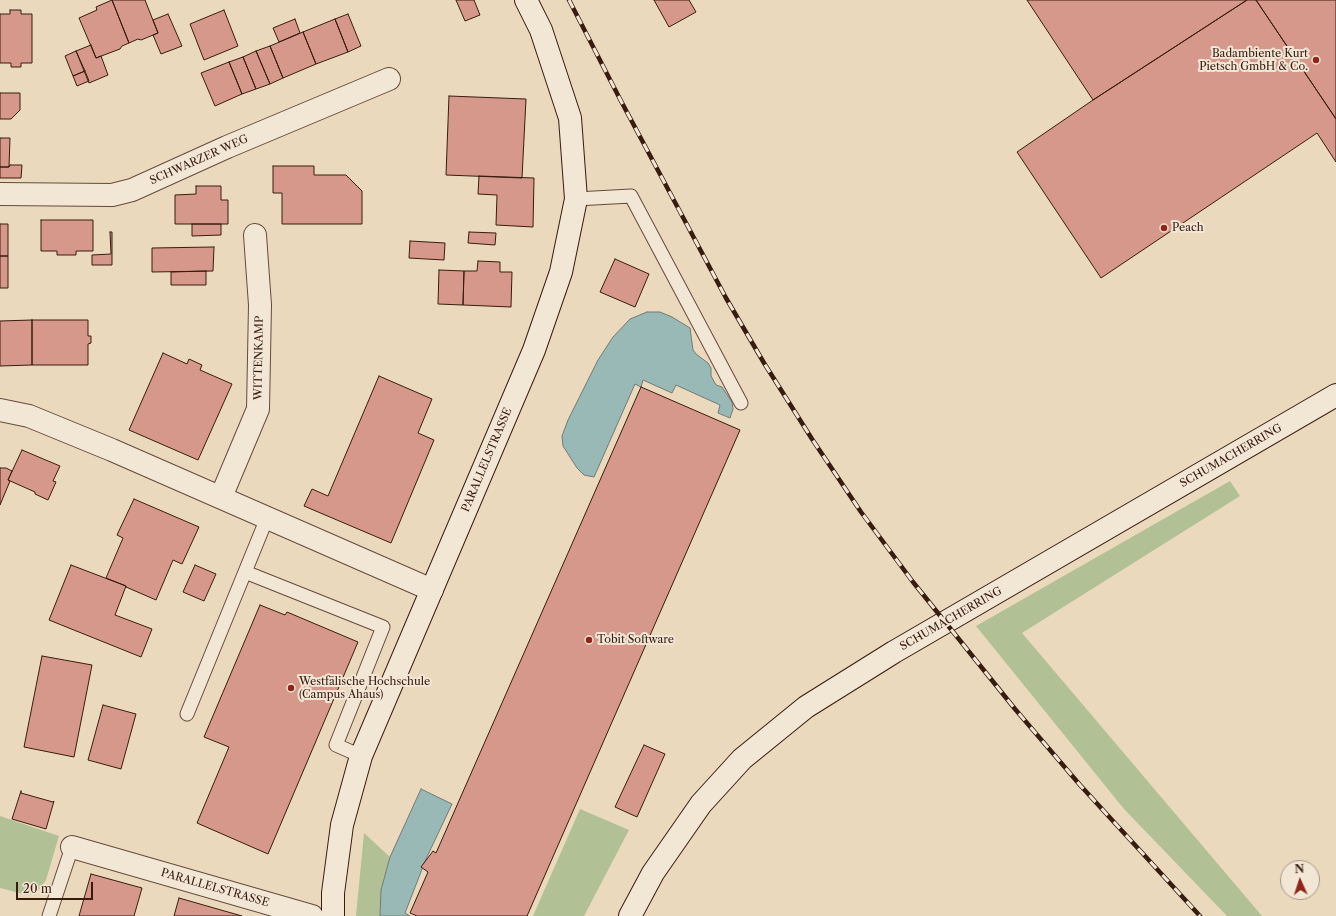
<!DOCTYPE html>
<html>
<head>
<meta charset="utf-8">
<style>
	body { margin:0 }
	#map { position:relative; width:1336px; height:916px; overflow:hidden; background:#ebd9be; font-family:"Libre Caslon Text",serif }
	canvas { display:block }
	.north { position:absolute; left:1280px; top:860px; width:40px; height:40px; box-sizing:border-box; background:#f2e6d5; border:1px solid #a89586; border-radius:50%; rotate:357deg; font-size:11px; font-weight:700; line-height:16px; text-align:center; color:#381c10 }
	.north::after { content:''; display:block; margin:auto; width:14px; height:18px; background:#8f2418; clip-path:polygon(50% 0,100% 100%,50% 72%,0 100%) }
	.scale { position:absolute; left:16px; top:882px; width:77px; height:18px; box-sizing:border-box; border:2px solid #381c10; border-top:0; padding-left:5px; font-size:12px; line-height:14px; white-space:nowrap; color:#381c10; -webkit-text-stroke:3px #f2e6d5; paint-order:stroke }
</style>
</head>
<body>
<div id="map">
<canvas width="1336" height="916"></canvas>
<div class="north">N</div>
<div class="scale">20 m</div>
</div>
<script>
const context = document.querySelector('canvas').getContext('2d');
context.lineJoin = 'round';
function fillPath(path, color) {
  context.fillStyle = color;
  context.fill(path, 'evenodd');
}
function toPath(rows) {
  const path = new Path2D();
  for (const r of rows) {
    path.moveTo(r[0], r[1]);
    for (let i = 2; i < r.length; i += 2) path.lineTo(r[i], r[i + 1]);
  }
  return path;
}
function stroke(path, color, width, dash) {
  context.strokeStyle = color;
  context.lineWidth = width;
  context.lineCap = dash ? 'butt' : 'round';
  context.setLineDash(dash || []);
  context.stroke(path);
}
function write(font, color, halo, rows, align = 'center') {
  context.font = font + ' "Libre Caslon Text",serif';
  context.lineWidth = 4;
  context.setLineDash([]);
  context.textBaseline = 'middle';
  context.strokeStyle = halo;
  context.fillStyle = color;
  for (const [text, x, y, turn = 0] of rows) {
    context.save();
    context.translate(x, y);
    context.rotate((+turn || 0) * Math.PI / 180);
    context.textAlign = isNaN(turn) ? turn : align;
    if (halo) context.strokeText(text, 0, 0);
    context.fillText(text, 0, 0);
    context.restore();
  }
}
const green = toPath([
	[1230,481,1240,496,1022,633,1262,916,1227,916,1124,809,976,626],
	[580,809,629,830,584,916,533,916],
	[0,816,59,836,46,880,38,891,27,895,0,888],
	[364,833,390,857,381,890,380,916,356,916]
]);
const water = toPath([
	[647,312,660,312,672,317,690,328,693,350,696,354,708,363,711,368,711,376,716,385,722,387,732,402,733,409,730,418,718,413,720,405,676,385,672,393,643,380,641,387,635,384,594,477,584,475,577,468,563,446,562,436,568,420,598,360,613,337,630,319,647,312],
	[421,789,452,804,426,859,405,913,410,916,380,916,381,890,390,857,421,789]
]);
const building = toPath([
	[112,0,129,43,122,46,120,49,96,58,79,18,97,10,96,7,112,0],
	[112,0,145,0,158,33,141,40,138,39,129,43,112,0],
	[456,0,474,0,480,15,465,21,456,0],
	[654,0,689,0,696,12,669,27,654,0],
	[1027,0,1247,0,1093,100,1027,0],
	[1247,0,1256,0,1336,119,1336,162,1317,133,1101,278,1017,152,1093,100,1247,0],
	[1256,0,1336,0,1336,119,1256,0],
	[10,10,21,10,21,14,32,14,32,63,21,63,21,67,11,67,11,63,0,63,0,14,10,14,10,10],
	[224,10,238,46,204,60,190,24,224,10],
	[168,14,182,46,161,54,153,35,158,33,153,20,168,14],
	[348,14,361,46,348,52,335,19,348,14],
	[295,19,300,33,279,42,273,28,295,19],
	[335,19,348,52,316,64,303,32,335,19],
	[303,32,316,64,283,78,270,46,303,32],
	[91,45,96,58,101,56,108,75,89,83,76,51,91,45],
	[270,46,283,78,270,84,256,51,270,46],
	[76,51,85,71,73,76,65,56,76,51],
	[256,51,270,84,256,89,243,57,256,51],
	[243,57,256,89,242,94,229,62,243,57],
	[229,62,242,94,215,106,201,73,229,62],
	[85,71,89,81,77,86,73,76,85,71],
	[0,93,20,93,20,110,11,119,0,119,0,93],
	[449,96,526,99,522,178,446,175,449,96],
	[0,138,10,138,9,167,0,167,0,138],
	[10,165,22,165,21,178,0,178,0,167,9,167,10,165],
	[273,166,314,166,314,175,346,175,362,191,362,224,282,224,282,193,273,193,273,166],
	[479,176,534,178,533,227,496,225,497,195,478,194,479,176],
	[196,186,221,186,221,200,228,200,228,224,175,224,175,195,196,194,196,186],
	[41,220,93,220,93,251,76,251,76,255,57,255,57,251,41,251,41,220],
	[0,224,8,224,8,256,0,256,0,224],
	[192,224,221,224,221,235,192,236,192,224],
	[110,232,112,232,112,265,92,265,92,255,111,254,110,232],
	[469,232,496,233,495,245,468,243,469,232],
	[410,241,445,243,444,260,409,258,410,241],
	[214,247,213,271,152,272,152,248,214,247],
	[0,256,8,256,8,288,0,288,0,256],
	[615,259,649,274,635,307,600,292,615,259],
	[478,261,500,262,500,272,512,272,511,307,463,305,464,271,477,271,478,261],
	[439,270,464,271,463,305,438,304,439,270],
	[206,271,206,285,171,285,171,272,206,271],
	[32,320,32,365,0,366,0,321,32,320],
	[32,320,88,320,88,336,91,336,91,343,88,344,88,365,32,365,32,320],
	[163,353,187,364,189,359,202,365,200,370,232,384,198,460,129,430,163,353],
	[379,376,432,399,418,433,434,440,391,543,304,506,312,489,328,496,379,376],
	[641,387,740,430,527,916,417,916,410,913,428,872,421,867,433,851,436,853,641,387],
	[22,450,60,466,53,481,56,482,48,500,35,494,35,492,8,480,22,450],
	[0,468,6,468,12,471,8,480,10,481,0,505,0,468],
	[134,499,199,527,182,564,173,560,156,600,126,587,126,586,106,578,123,538,117,535,134,499],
	[71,565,126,586,115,615,152,629,141,657,49,620,71,565],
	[195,565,216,574,204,601,183,592,195,565],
	[260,605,285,615,287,612,358,642,268,854,197,823,229,747,204,737,260,605],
	[42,656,92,665,74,757,24,747,42,656],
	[103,705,136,714,121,769,88,760,103,705],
	[644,745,665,754,637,817,615,807,644,745],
	[21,791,21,793,53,802,54,801,46,829,12,819,21,791],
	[91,874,142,888,134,916,79,916,91,874],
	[179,898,242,916,174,916,179,898]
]);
const service = toPath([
	[576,199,631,196,741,403],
	[245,572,383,627,336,745,361,756],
	[187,714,267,518],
	[49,916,72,847]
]);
const minor = toPath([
	[0,194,112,195,132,190,227,147,389,79],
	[0,410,29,416,112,450,432,590],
	[221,497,258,409,260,305,255,235],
	[72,847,312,916]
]);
const secondary = toPath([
	[333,916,333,893,342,825,361,756,534,350,561,272,576,199,570,118,541,30,526,0],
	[630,916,653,873,701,804,742,759,806,707,894,652,1336,395]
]);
const rail = toPath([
	[569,0,621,101,726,298,764,363,812,439,861,512,913,582,1015,709,1080,785,1200,916]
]);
const markers = [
	[1316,60,4,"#8f2418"],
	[1164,228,4,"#8f2418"],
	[589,640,4,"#8f2418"],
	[291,688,4,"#8f2418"]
];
const poiNames = [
	["Badambiente Kurt",1308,54,"right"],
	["Pietsch GmbH & Co.",1308,67,"right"],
	["Peach",1172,228],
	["Tobit Software",597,640],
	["Westfälische Hochschule",299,682],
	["(Campus Ahaus)",299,695]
];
const streetNames = [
	["SCHWARZER WEG",199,160,-24],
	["WITTENKAMP",259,358,-89],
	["SCHUMACHERRING",1231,456,-30],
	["PARALLELSTRASSE",487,460,-67],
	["SCHUMACHERRING",951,619,-30],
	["PARALLELSTRASSE",215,888,16]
];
fillPath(green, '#b2c095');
fillPath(water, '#99b9b7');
stroke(water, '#727a74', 1);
fillPath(building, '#d6988a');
stroke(building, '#381c10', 1);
stroke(service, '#654b3c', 15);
stroke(minor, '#654b3c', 24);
stroke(secondary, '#381c10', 24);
stroke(service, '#f2e6d5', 13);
stroke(minor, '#f2e6d5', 22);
stroke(secondary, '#f2e6d5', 22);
stroke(rail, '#381c10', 4.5);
stroke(rail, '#f2e6d5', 3, [9]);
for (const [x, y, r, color] of markers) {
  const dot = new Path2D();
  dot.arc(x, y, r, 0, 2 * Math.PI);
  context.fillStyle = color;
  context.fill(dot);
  stroke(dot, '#f2e6d5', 1.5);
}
write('11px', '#381c10', '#f2e6d5', poiNames, 'left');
write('11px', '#381c10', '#f2e6d5', streetNames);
</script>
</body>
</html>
